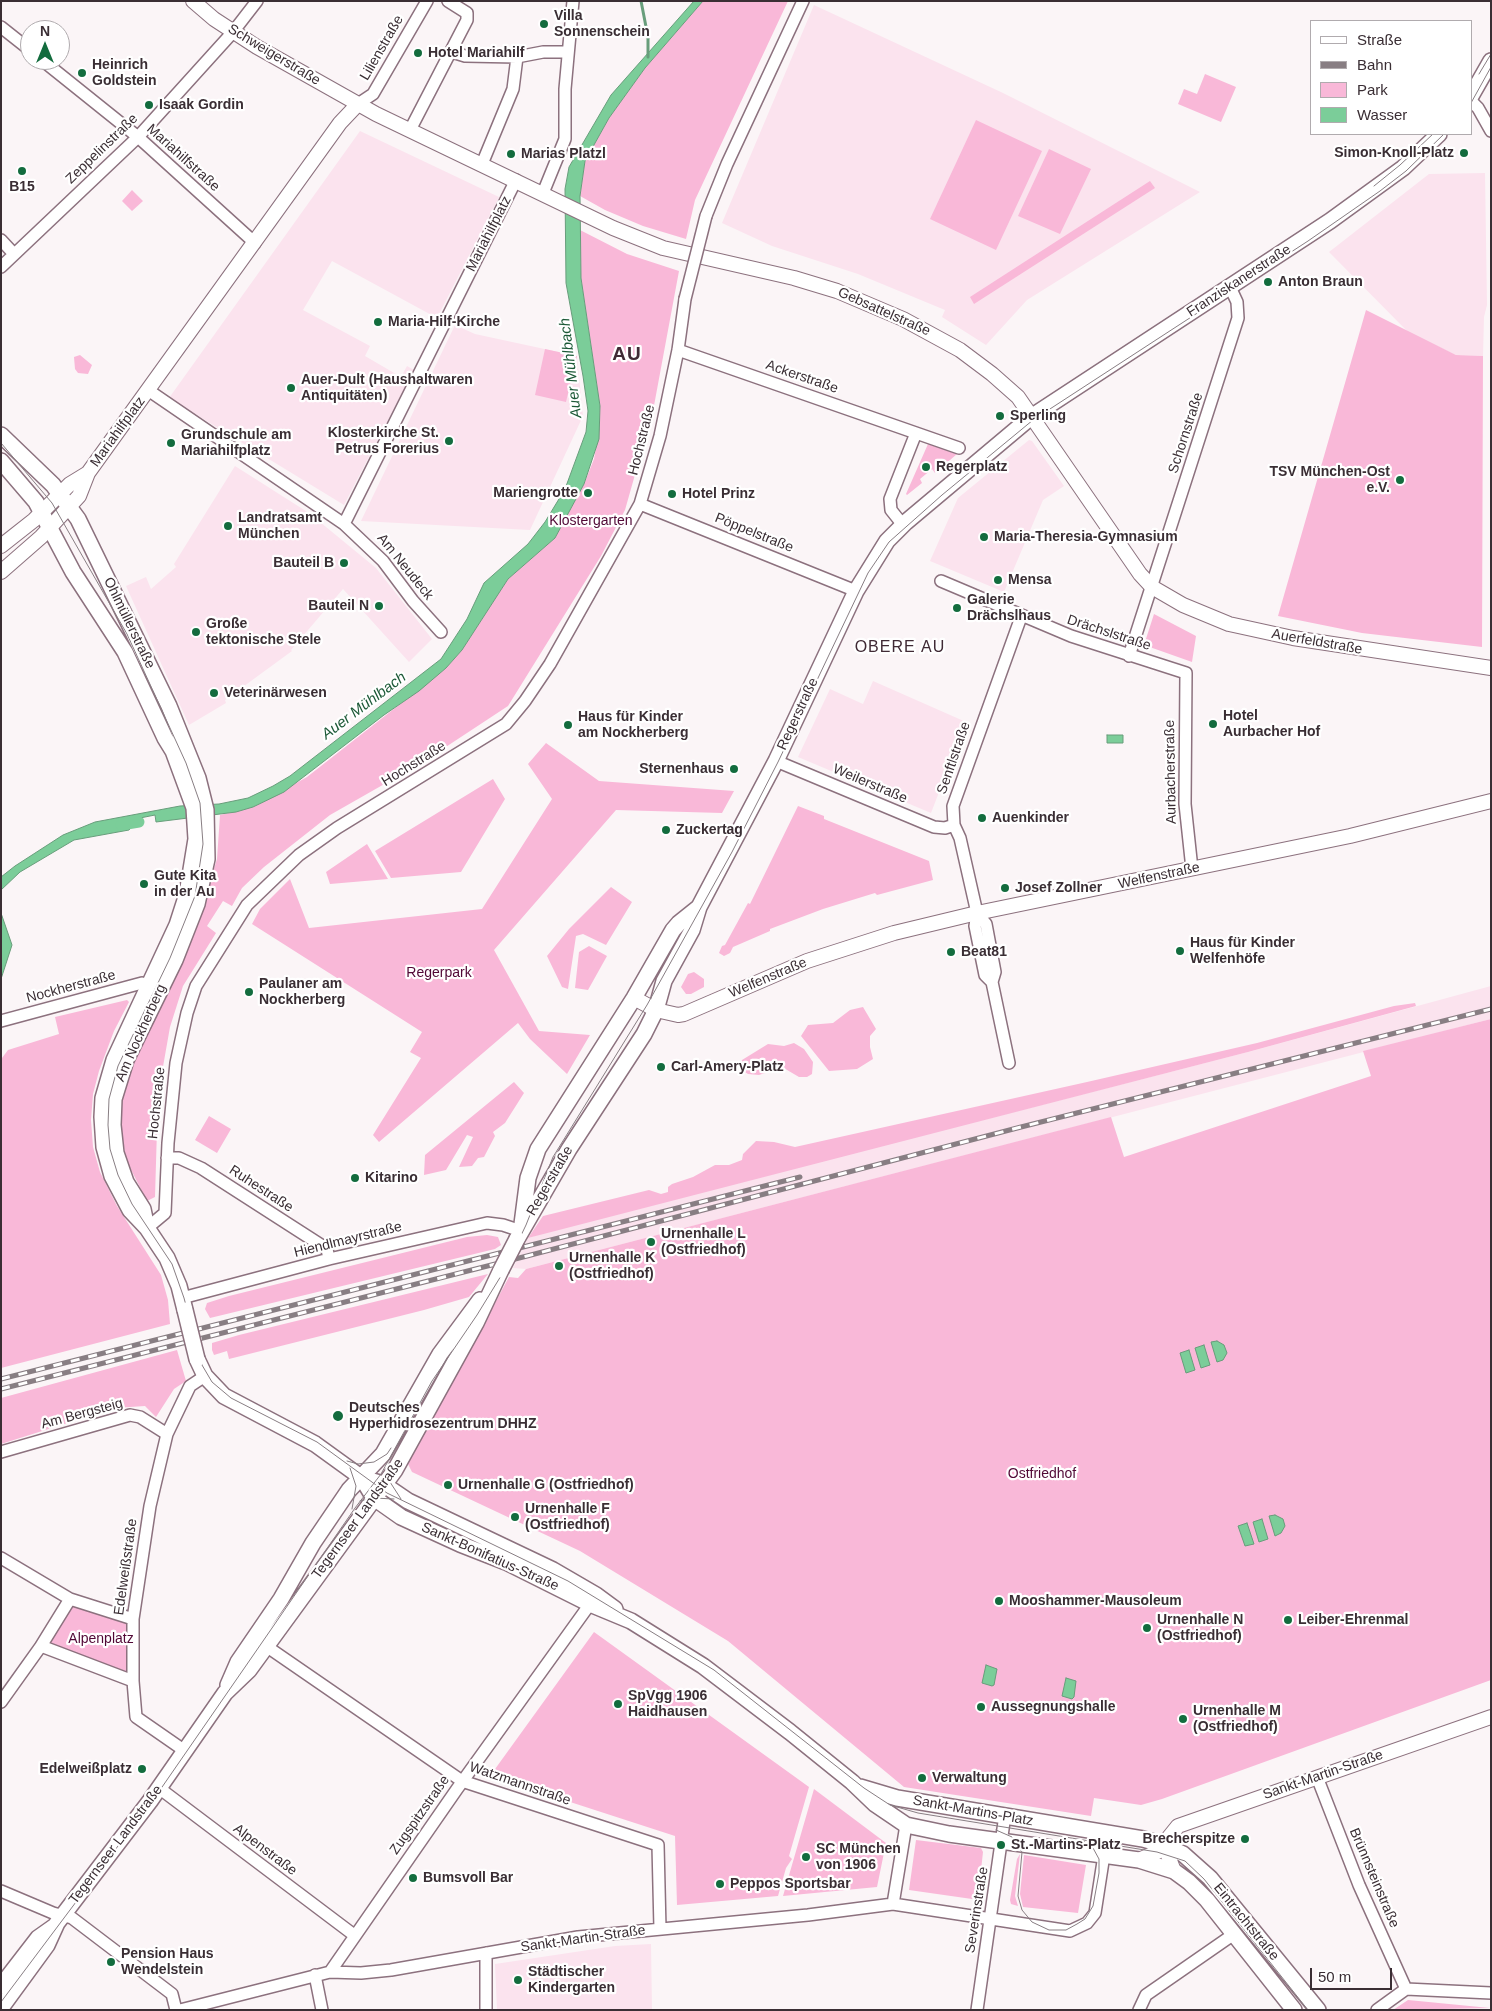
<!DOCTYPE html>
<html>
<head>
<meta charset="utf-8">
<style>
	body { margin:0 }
	#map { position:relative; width:1492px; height:2011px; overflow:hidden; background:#fbf5f7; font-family:Arial,sans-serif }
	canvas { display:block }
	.frame { position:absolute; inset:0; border:2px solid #3a2e34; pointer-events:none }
	.legend { position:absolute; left:1310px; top:20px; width:162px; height:115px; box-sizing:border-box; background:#fff; border:1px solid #b0abae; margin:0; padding:6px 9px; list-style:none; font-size:15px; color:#3a2e34 }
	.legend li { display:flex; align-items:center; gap:10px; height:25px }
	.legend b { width:25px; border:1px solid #b0abae }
	.north { position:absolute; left:20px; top:20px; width:50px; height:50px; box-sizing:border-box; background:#fff; border:1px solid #b0abae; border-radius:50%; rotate:0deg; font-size:14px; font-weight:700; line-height:20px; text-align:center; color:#3a2e34 }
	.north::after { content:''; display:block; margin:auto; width:18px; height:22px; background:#136c3e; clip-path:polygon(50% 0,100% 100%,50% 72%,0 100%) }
	.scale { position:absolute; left:1310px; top:1968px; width:82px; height:22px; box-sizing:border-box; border:2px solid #3a2e34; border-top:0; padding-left:6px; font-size:15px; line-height:18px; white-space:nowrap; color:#3a2e34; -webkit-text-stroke:4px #fff; paint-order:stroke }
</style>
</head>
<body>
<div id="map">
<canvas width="1492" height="2011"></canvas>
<div class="frame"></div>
<ul class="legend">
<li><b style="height:6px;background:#fff"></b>Straße</li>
<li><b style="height:6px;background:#887e83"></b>Bahn</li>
<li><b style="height:14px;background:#f9b8d8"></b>Park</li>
<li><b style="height:14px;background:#7bcd99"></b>Wasser</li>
</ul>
<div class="north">N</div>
<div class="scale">50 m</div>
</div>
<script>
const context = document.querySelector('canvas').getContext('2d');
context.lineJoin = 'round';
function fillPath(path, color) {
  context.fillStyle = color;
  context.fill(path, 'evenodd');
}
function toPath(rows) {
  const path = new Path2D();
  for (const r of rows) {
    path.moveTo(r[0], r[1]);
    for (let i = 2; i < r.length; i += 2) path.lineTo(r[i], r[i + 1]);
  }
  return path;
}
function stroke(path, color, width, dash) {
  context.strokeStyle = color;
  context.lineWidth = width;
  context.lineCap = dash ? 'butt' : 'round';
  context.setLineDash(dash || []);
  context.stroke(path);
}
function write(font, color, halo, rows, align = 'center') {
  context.font = font + ' Arial,sans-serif';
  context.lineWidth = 4.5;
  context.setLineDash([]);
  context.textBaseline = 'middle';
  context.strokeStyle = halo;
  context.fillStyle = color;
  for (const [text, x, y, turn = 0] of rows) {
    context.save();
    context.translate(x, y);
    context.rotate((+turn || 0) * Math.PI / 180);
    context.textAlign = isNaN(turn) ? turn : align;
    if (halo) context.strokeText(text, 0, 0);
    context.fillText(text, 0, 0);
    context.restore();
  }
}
const built = toPath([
	[814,5,1003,93,1200,192,1027,300,986,345,942,317,945,310,858,274,772,246,722,223],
	[360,131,499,197,437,318,332,261,303,310,370,346,365,356,401,377,407,366,414,370,344,505,169,398],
	[1485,173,1487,305,1484,317,1483,356,1456,355,1409,333,1329,252,1429,174],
	[455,325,475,334,577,356,583,416,530,530,361,521],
	[1029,440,1032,441,1064,486,1043,500,1004,592,930,561,958,498],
	[235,466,309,513,376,568,432,639,409,662,343,589,291,650,292,651,225,700,226,703,189,725,126,586,146,577,151,589,176,567,174,564],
	[873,681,966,722,931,813,798,757,830,689,863,704],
	[1491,986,1491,1019,526,1269,513,1268,528,1238,557,1229,1248,1052],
	[651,1944,652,2010,497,2010,495,1964,615,1946]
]);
const green = toPath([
	[703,1,788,1,695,200,686,239,643,226,605,210,580,196,585,161,609,118,645,68],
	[1205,74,1236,87,1221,122,1178,104,1184,89,1197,94],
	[976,120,1042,151,996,250,930,219],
	[1049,149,1091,169,1060,234,1018,216],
	[1150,181,1155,188,974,304,970,297],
	[132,190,143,201,132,211,122,201],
	[580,230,627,254,679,271,653,411,625,510,601,556,508,706,423,762,330,815,264,867,242,888,232,906,223,901,207,926,216,933,183,986,170,1027,158,1095,155,1197,147,1201,126,1160,120,1119,123,1096,128,1075,194,933,217,859,220,815,253,807,307,777,446,668,462,650,508,579,555,538,584,484,594,459,600,423,600,406,581,278],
	[1366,310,1456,355,1483,356,1482,647,1362,633,1278,616],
	[545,349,577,356,566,402,535,395],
	[80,355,92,365,88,374,78,373,75,369,74,357],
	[928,444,957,454,935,473,932,469,920,479,922,483,907,495,906,494],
	[1154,614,1196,636,1192,662,1144,645],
	[546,743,599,781,734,791,722,813,616,810,494,950,539,1031,590,1035,567,1074,530,1039,518,1023,379,1142,373,1135,421,1058,410,1052,422,1032,252,924,260,909,290,879,309,928,482,909,552,799,528,764],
	[493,779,505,799,461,872,391,878,375,851],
	[798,806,824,816,824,819,929,861,933,880,877,895,875,893,823,909,770,929,770,931,733,947,730,953,724,956,719,953,722,946,725,945,748,903,750,904],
	[367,844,388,879,330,884,326,872],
	[611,887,632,902,606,945,583,934,576,936,568,989,562,987,547,956,569,929],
	[589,946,607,956,588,990,575,988,579,952],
	[694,972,704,979,704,987,691,994,686,994,681,987,688,974],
	[127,1000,129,1002,114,1031,99,1071,93,1094,91,1120,93,1147,100,1172,117,1206,161,1275,168,1300,170,1324,1,1368,2,1058,8,1050,59,1034,55,1017],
	[1415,1003,1416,1006,1248,1052,528,1238,543,1216,649,1190,661,1194,668,1192,668,1187,672,1184,693,1177,715,1165,729,1165,742,1160,743,1154,756,1141,774,1142,795,1147,1087,1082,1257,1043,1394,1006],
	[863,1007,876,1029,870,1036,870,1047,873,1059,857,1069,829,1071,801,1036,808,1025,833,1023,850,1010],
	[1491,1019,1491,1680,1162,1799,1141,1805,1094,1798,1091,1816,904,1787,728,1641,580,1551,412,1472,408,1464,509,1277,518,1278,526,1269,1111,1117,1124,1157,1371,1076,1363,1051],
	[794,1043,804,1049,813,1062,812,1074,807,1077,799,1077,782,1067,759,1075,748,1074,740,1069,742,1060,768,1044,784,1046],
	[514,1082,524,1093,505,1123,493,1132,495,1136,484,1157,478,1158,472,1166,459,1167,473,1137,467,1135,446,1170,424,1175,425,1155],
	[209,1116,231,1129,217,1153,195,1140],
	[487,1235,498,1237,501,1245,495,1249,210,1318,205,1309,207,1303,229,1296,467,1237],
	[488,1274,469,1297,424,1310,229,1359,227,1351,214,1355,212,1350,212,1343,239,1335],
	[177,1350,186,1381,174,1389,156,1417,145,1406,115,1408,1,1444,1,1398],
	[72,1602,131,1621,127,1677,46,1646],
	[594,1632,809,1787,789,1856,792,1859,786,1868,778,1896,677,1905,675,1836,490,1776],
	[814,1789,886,1843,877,1887,783,1896],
	[916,1840,981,1848,983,1852,978,1898,972,1899,909,1890],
	[1020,1854,1015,1896,1018,1906,1011,1904,1010,1900,1017,1859],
	[1024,1855,1086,1865,1078,1913,1023,1907,1020,1894],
	[1408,2000,1490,2008,1393,2010]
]);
const water = toPath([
	[694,1,703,1,645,68,609,118,585,161,580,196,581,278,600,406,599,439,584,484,555,538,508,579,462,650,446,668,419,691,384,715,284,792,253,807,236,812,156,822,155,815,140,818,129,830,74,840,20,872,1,890,1,877,15,866,63,835,95,822,180,806,219,804,248,798,273,786,290,776,441,659,467,619,484,583,528,544,545,522,565,489,586,432,588,411,583,376,566,283,565,189,569,167,611,95,694,1],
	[1107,735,1123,735,1123,743,1107,743,1107,735],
	[1,913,12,945,1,979,1,913],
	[1217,1341,1224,1345,1227,1353,1223,1360,1217,1362,1211,1342,1217,1341],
	[1204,1345,1210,1365,1201,1368,1195,1348,1204,1345],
	[1189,1350,1195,1370,1186,1373,1180,1353,1189,1350],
	[1275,1515,1283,1519,1285,1526,1281,1533,1275,1536,1269,1516,1275,1515],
	[1262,1519,1268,1539,1259,1542,1253,1522,1262,1519],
	[1247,1523,1254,1544,1245,1546,1238,1526,1247,1523],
	[986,1665,997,1669,994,1685,992,1686,982,1683,986,1665],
	[1066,1678,1076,1681,1074,1697,1072,1699,1062,1696,1066,1678]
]);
const stream = toPath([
	[641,1,648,37,648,57]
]);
const canal = toPath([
	[121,825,139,822]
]);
const minor = toPath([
	[1,27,30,50],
	[452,52,465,56,517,57,543,52,567,52],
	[42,60,138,137,255,243],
	[1471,101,1478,108,1491,131],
	[358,104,373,94,427,1],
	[410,130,467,20,467,13,448,1],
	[482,164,513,89,517,57],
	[543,193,565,139,565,89,573,1],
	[706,216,727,164,803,1],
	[1,240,14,254],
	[1,267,138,137,233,32,257,1],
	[678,350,959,448],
	[148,390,344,524,383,561,413,601,441,632],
	[640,504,856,591],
	[344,524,516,180],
	[903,525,891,510,890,499,916,433],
	[941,581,1071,636,1186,673,1185,804,1192,869],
	[1129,656,1238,318,1237,302,1230,287],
	[776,761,934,827,945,828,954,825],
	[977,913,986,924,995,972,992,982,1009,1063],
	[992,982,985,975,975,926,977,913,960,838,954,825,953,806,1021,617],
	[1,1021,142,983,148,986],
	[167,1158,179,1158,201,1168,327,1249,329,1259],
	[147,1228,165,1213,168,1143,176,1063,187,1013,196,986,247,905,299,855,337,828,506,724,525,701,550,664,640,504,660,436,678,350,685,299],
	[182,1298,329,1259,487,1223,503,1225,521,1231],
	[1,1452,130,1415,140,1417,167,1434],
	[1,1558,70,1599,133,1619],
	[70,1599,41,1646,133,1681],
	[266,1646,462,1781,658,1845,660,1929],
	[1,1702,41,1646],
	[185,1751,136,1717,133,1681,133,1619,150,1506,167,1434,190,1386,205,1376],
	[1317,1777,1359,1885,1406,1989],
	[159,1788,354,1935],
	[1,1891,53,1913,72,1918,172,1994,176,2010],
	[893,1904,906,1825],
	[486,1953,486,2010],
	[330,1972,457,1789,590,1604],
	[315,1975,322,2010],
	[180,2010,330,1972,361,1973,391,1970,578,1937,808,1915,893,1904,1070,1931,1087,1923,1095,1913,1104,1855],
	[977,2010,1005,1815],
	[1139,2010,1146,1995,1234,1934],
	[1377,2010,1406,1989,1491,1993]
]);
const tertiary = toPath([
	[193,1,214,19,257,47,376,114,613,228,663,248,794,278,837,291,903,319,960,350,992,374,1018,397,1140,574,1152,587,1183,605,1229,624,1293,638,1491,668],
	[1,546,34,520,70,484,88,473],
	[1,572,41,537,79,496,88,473,340,123,358,104],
	[634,998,656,1010,678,1015,684,1014,807,961,894,933,977,913,1350,836,1491,801],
	[1164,1845,1174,1871],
	[1139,1860,1157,1852,1178,1826,1491,1717]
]);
const secondary = toPath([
	[1471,96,1491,61],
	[1,435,53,485,78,519,169,706,198,778,206,810,207,859,197,904,175,960,126,1060,114,1099,113,1125,116,1153,126,1182,143,1209,147,1228],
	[1,461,36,502,73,572,125,652,165,738,173,751,194,808,196,839,187,894,177,925,114,1060,103,1098,102,1117,104,1147,112,1176,130,1210,147,1228,167,1258,179,1286,185,1310],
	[522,1224,528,1178,538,1149,634,998,673,930,679,923,699,907],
	[517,1239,569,1149,644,1034,656,1010,664,981,692,930,699,907,776,761,856,591,887,541,906,522,1031,417,1330,221,1403,168,1439,134],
	[197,1359,205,1376,224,1396,315,1444,362,1478,383,1484,408,1501,553,1570,596,1595,615,1609],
	[362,1478,374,1498,401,1517,460,1544,506,1562,590,1604,631,1621,703,1666,790,1732,852,1782,875,1804,906,1825,949,1834,1139,1860,1174,1871,1189,1882,1207,1900,1294,2010],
	[228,1685,238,1662,281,1599,313,1543,349,1490,383,1454,440,1354,480,1300],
	[860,1787,897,1798,1143,1839,1164,1845,1183,1854,1210,1878,1318,2010],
	[1,1986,38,1938,55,1926],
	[1,2008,47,1945,57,1923,150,1801,225,1693,249,1670,395,1470,476,1323,501,1270]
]);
const tram = toPath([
	[1479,74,1491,54],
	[1471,103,1491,67],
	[1374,186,1400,165,1433,134],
	[1,443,52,503,127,634,186,763,200,803,203,844,195,896,170,958,118,1066,109,1099,108,1125,110,1149,118,1175,132,1204,172,1264,184,1298,202,1365,212,1382,231,1398,317,1442,387,1493,568,1581,714,1670,864,1788,890,1805,918,1813,1157,1852,1185,1861,1204,1879,1308,2010],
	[347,1461,358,1464,374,1462,387,1454,391,1448],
	[389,1463,390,1482,401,1499],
	[350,1468,356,1486,352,1509],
	[360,1501,374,1498,394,1499],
	[996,1830,1012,1837,1022,1852,1018,1896,1022,1910,1032,1922,1049,1930,1066,1930,1077,1924,1085,1919,1093,1906,1099,1873,1099,1859,1093,1848,1082,1840],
	[1,2002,160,1790,355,1508,381,1474,432,1381,477,1315,504,1271,526,1225,553,1157,647,1005,732,852,778,762,868,573,889,542,942,495,1033,420,1308,241,1380,191,1406,171,1444,134]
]);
const rail = toPath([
	[1,1379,800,1177],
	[1,1389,527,1256,1021,1127,1491,1009]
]);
const minorBridge = toPath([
	[685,299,706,216]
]);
const secondaryBridge = toPath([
	[501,1270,517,1239],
	[185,1310,197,1359]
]);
const markers = [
	[544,24,5,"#136c3e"],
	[418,53,5,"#136c3e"],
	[82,73,5,"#136c3e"],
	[149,105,5,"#136c3e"],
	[1464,153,5,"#136c3e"],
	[511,154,5,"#136c3e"],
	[22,171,5,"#136c3e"],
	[1268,282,5,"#136c3e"],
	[378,322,5,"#136c3e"],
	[291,388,5,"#136c3e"],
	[1000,416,5,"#136c3e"],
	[449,441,5,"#136c3e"],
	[171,443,5,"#136c3e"],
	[926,467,5,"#136c3e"],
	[1400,480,5,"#136c3e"],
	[588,493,5,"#136c3e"],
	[672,494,5,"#136c3e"],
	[228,526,5,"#136c3e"],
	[984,537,5,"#136c3e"],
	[344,563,5,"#136c3e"],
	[998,580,5,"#136c3e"],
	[379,606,5,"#136c3e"],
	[957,608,5,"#136c3e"],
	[196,632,5,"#136c3e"],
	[214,693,5,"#136c3e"],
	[1213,724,5,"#136c3e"],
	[568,725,5,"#136c3e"],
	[734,769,5,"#136c3e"],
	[982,818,5,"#136c3e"],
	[666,830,5,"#136c3e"],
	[144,884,5,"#136c3e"],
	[1005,888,5,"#136c3e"],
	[1180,951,5,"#136c3e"],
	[951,952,5,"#136c3e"],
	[249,992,5,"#136c3e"],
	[661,1067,5,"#136c3e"],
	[355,1178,5,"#136c3e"],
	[651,1242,5,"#136c3e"],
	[559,1266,5,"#136c3e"],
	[338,1416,6,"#136c3e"],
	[448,1485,5,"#136c3e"],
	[515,1517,5,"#136c3e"],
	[999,1601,5,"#136c3e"],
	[1288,1620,5,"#136c3e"],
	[1147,1628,5,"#136c3e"],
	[618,1704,5,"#136c3e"],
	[981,1707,5,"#136c3e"],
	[1183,1719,5,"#136c3e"],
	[142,1769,5,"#136c3e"],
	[922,1778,5,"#136c3e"],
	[1245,1839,5,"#136c3e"],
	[1001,1845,5,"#136c3e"],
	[806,1857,5,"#136c3e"],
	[413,1878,5,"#136c3e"],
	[720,1884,5,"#136c3e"],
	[111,1962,5,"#136c3e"],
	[518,1980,5,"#136c3e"]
];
const poiNames = [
	["Villa",554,16],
	["Sonnenschein",554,32],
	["Hotel Mariahilf",428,53],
	["Heinrich",92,65],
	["Goldstein",92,81],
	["Isaak Gordin",159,105],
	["Simon-Knoll-Platz",1454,153,"right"],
	["Marias Platzl",521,154],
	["B15",22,187,"center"],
	["Anton Braun",1278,282],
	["Maria-Hilf-Kirche",388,322],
	["Auer-Dult (Haushaltwaren",301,380],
	["Antiquitäten)",301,396],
	["Sperling",1010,416],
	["Klosterkirche St.",439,433,"right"],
	["Petrus Forerius",439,449,"right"],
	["Grundschule am",181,435],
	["Mariahilfplatz",181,451],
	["Regerplatz",936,467],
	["TSV München-Ost",1390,472,"right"],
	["e.V.",1390,488,"right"],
	["Mariengrotte",578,493,"right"],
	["Hotel Prinz",682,494],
	["Landratsamt",238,518],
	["München",238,534],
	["Maria-Theresia-Gymnasium",994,537],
	["Bauteil B",334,563,"right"],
	["Mensa",1008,580],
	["Galerie",967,600],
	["Drächslhaus",967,616],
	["Bauteil N",369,606,"right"],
	["Große",206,624],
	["tektonische Stele",206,640],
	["Veterinärwesen",224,693],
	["Hotel",1223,716],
	["Aurbacher Hof",1223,732],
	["Haus für Kinder",578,717],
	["am Nockherberg",578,733],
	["Sternenhaus",724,769,"right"],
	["Auenkinder",992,818],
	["Zuckertag",676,830],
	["Gute Kita",154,876],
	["in der Au",154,892],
	["Josef Zollner",1015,888],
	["Haus für Kinder",1190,943],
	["Welfenhöfe",1190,959],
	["Beat81",961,952],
	["Paulaner am",259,984],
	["Nockherberg",259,1000],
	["Carl-Amery-Platz",671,1067],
	["Kitarino",365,1178],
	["Urnenhalle L",661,1234],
	["(Ostfriedhof)",661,1250],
	["Urnenhalle K",569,1258],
	["(Ostfriedhof)",569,1274],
	["Deutsches",349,1408],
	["Hyperhidrosezentrum DHHZ",349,1424],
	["Urnenhalle G (Ostfriedhof)",458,1485],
	["Urnenhalle F",525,1509],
	["(Ostfriedhof)",525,1525],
	["Mooshammer-Mausoleum",1009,1601],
	["Urnenhalle N",1157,1620],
	["(Ostfriedhof)",1157,1636],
	["Leiber-Ehrenmal",1298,1620],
	["SpVgg 1906",628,1696],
	["Haidhausen",628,1712],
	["Aussegnungshalle",991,1707],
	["Urnenhalle M",1193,1711],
	["(Ostfriedhof)",1193,1727],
	["Edelweißplatz",132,1769,"right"],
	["Verwaltung",932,1778],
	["Brecherspitze",1235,1839,"right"],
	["St.-Martins-Platz",1011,1845],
	["SC München",816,1849],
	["von 1906",816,1865],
	["Bumsvoll Bar",423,1878],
	["Peppos Sportsbar",730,1884],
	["Pension Haus",121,1954],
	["Wendelstein",121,1970],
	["Städtischer",528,1972],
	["Kindergarten",528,1988]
];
const streetNames = [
	["Lilienstraße",382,48,-60],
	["Schweigerstraße",274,55,31],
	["Zeppelinstraße",102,149,-44],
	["Mariahilfstraße",183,158,42],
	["Mariahilfplatz",489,234,-63],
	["Franziskanerstraße",1239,281,-33],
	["Gebsattelstraße",884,312,24],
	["Ackerstraße",802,377,19],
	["Mariahilfplatz",118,432,-54],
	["Schornstraße",1186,433,-72],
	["Hochstraße",642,440,-76],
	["Pöppelstraße",754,533,22],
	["Am Neudeck",405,567,51],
	["Ohlmüllerstraße",129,623,64],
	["Drächslstraße",1109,633,18],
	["Auerfeldstraße",1317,642,10],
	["Regerstraße",798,714,-65],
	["Senftlstraße",954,758,-71],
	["Hochstraße",414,764,-32],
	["Aurbacherstraße",1171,772,-91],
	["Weilerstraße",870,784,23],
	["Welfenstraße",1159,876,-12],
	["Welfenstraße",768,978,-23],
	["Nockherstraße",71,987,-15],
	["Am Nockherberg",141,1033,-66],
	["Hochstraße",157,1103,-84],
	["Regerstraße",550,1181,-60],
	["Ruhestraße",261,1189,33],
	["Hiendlmayrstraße",348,1240,-14],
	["Am Bergsteig",82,1414,-15],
	["Tegernseer Landstraße",358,1519,-54],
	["Sankt-Bonifatius-Straße",490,1557,24],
	["Edelweißstraße",126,1567,-82],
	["Sankt-Martin-Straße",1323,1775,-19],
	["Watzmannstraße",520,1784,19],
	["Sankt-Martins-Platz",973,1811,10],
	["Zugspitzstraße",420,1815,-55],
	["Tegernseer Landstraße",116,1845,-53],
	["Alpenstraße",265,1850,37],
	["Brünnsteinstraße",1374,1878,67],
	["Severinstraße",977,1910,-81],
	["Eintrachtstraße",1246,1922,51],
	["Sankt-Martin-Straße",583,1939,-8]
];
const parkNames = [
	["Klostergarten",591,521],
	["Regerpark",439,973],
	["Ostfriedhof",1042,1474],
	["Alpenplatz",101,1639]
];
const waterNames = [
	["Auer Mühlbach",571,368,-97],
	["Auer Mühlbach",364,706,-37]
];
const quarterNames = [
	["OBERE AU",900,648]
];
const districtNames = [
	["AU",627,355]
];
fillPath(built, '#fbe3ee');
fillPath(green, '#f9b8d8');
fillPath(water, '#7bcd99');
stroke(water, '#689d7b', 1);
stroke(stream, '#689d7b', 3);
stroke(canal, '#7bcd99', 11);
stroke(minor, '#8c717e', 14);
stroke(tertiary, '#8c717e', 16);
stroke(secondary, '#8c717e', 18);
stroke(minor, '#fff', 11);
stroke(tertiary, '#fff', 14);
stroke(secondary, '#fff', 15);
stroke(tram, '#887e83', 1);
stroke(rail, '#887e83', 5);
stroke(rail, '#fff', 3, [9]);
stroke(minorBridge, '#8c717e', 14, []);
stroke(secondaryBridge, '#8c717e', 18, []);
stroke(minorBridge, '#fff', 11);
stroke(secondaryBridge, '#fff', 15);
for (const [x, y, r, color] of markers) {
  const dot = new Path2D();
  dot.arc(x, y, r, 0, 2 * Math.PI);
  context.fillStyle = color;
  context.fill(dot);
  stroke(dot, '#fff', 2);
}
write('bold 14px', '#3a2e34', '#fff', poiNames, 'left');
write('14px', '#3a2e34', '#fff', streetNames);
write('14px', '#510836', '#fff', parkNames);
write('italic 15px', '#1c5937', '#fff', waterNames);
context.letterSpacing = '1px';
write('16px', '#402a35', '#fff', quarterNames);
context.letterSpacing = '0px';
context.letterSpacing = '1px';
write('bold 19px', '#402a35', '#fff', districtNames);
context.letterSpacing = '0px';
</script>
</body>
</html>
